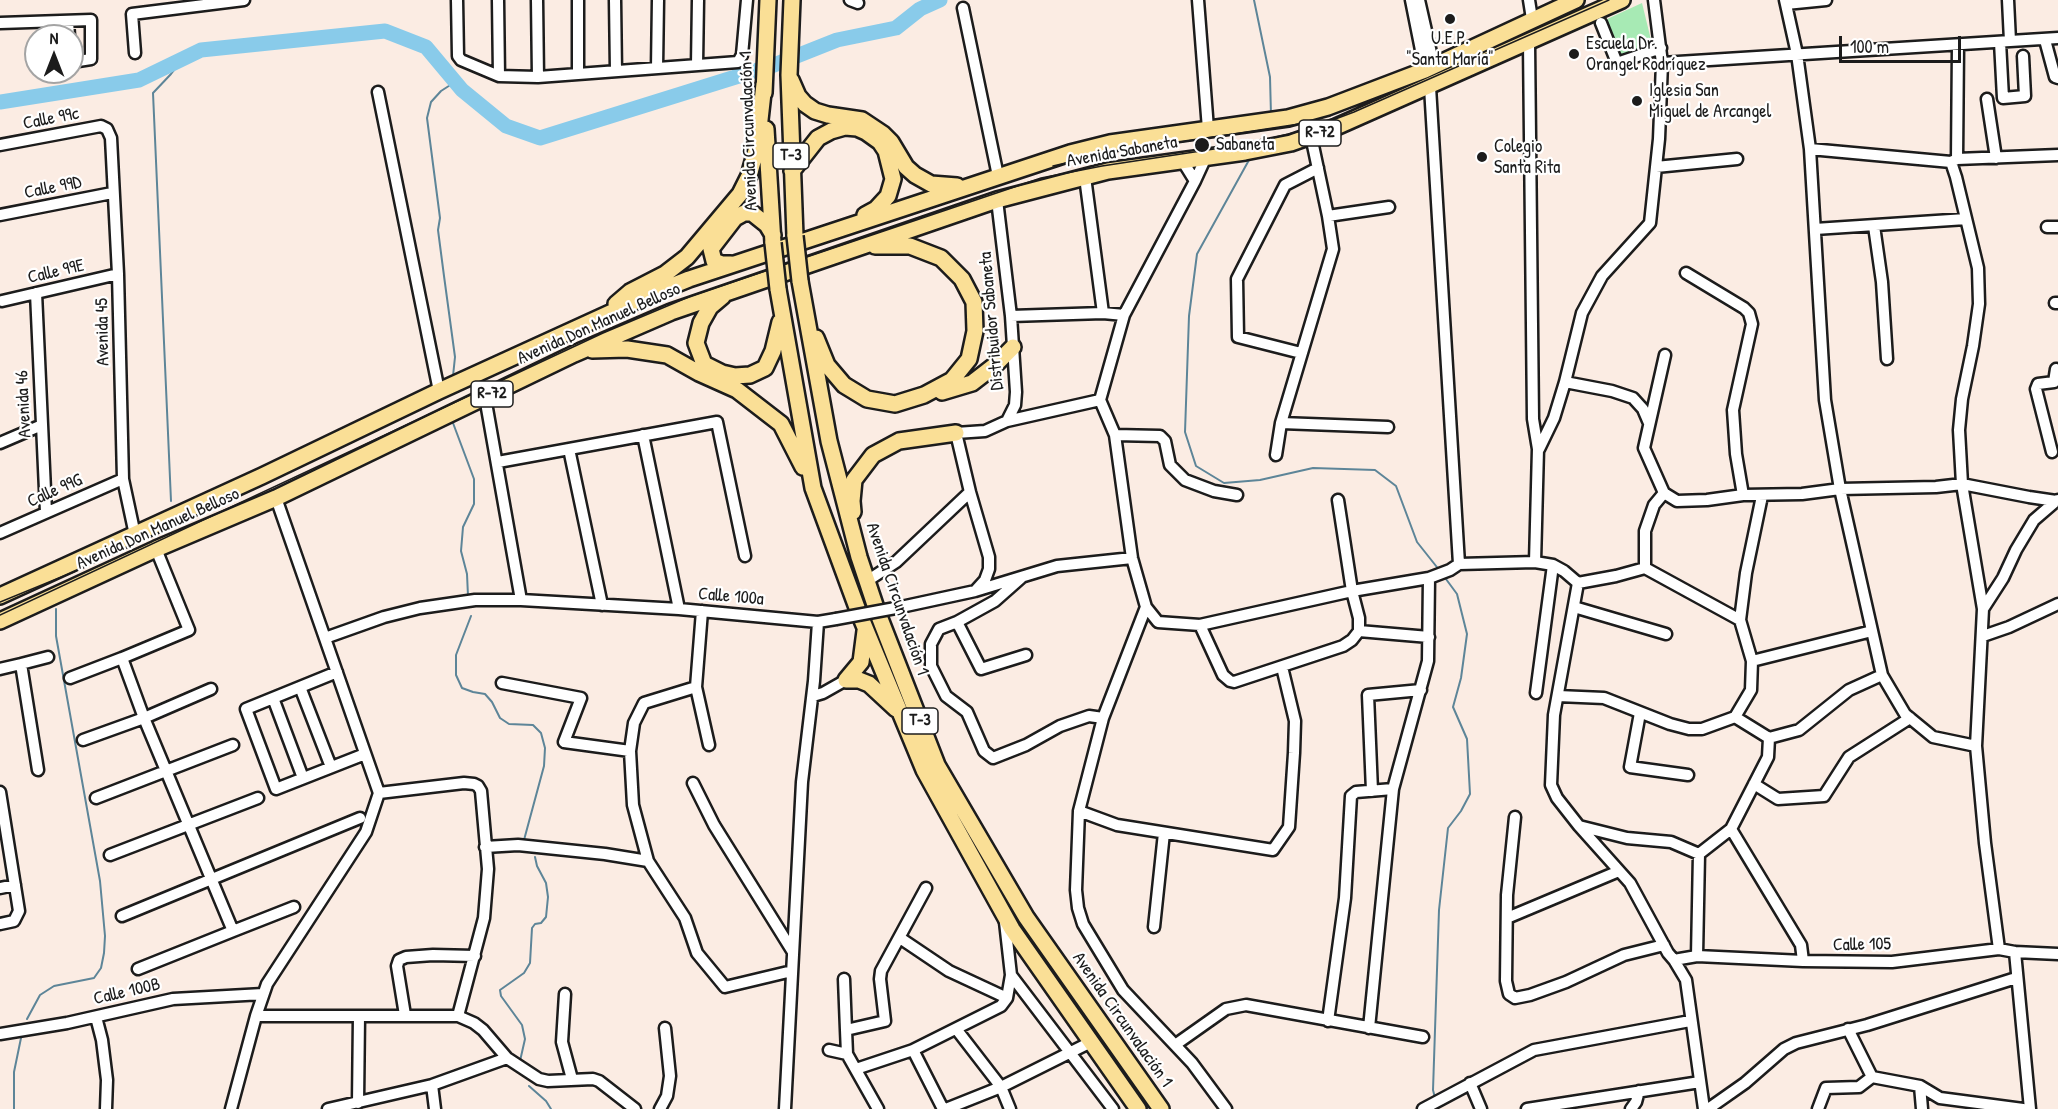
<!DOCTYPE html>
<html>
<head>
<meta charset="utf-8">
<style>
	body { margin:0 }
	#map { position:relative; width:2058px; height:1109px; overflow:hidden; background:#fbece3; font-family:"Patrick Hand",sans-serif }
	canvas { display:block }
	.north { position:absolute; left:24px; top:24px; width:60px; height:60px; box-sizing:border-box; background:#fff; border:2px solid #a4a4a4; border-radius:50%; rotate:0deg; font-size:16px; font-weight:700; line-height:24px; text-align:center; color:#1c1c1c }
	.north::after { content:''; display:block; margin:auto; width:21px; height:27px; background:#1c1c1c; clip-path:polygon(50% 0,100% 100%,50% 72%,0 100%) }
	.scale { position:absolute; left:1839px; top:36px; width:122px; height:27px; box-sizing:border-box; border:3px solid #1c1c1c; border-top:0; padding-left:8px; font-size:18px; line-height:21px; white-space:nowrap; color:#1c1c1c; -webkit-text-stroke:4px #fff; paint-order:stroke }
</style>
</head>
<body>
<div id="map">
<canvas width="2058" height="1109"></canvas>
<div class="north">N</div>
<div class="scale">100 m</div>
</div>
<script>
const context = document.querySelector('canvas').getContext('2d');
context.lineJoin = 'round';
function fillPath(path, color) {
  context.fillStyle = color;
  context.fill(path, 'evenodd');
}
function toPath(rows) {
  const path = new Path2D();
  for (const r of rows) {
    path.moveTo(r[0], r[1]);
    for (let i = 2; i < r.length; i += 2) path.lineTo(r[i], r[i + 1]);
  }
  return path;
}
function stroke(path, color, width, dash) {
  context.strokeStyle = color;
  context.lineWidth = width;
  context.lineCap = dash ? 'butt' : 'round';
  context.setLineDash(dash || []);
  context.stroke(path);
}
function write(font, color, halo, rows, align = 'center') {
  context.font = font + ' "Patrick Hand",sans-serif';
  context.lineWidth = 4.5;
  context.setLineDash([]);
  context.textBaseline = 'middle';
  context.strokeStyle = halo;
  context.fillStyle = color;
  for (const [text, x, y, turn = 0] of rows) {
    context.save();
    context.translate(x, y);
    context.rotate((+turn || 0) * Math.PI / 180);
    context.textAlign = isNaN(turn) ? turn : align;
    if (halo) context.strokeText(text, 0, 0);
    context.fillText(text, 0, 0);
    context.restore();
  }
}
const green = toPath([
	[1642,3,1652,44,1621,57,1605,20]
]);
const stream = toPath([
	[1254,0,1270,77,1271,115],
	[1249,160,1197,254,1189,316,1185,432,1196,466,1224,483,1260,480,1313,468,1375,470,1396,486,1417,542,1440,571],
	[453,376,455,357,444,276,438,230,440,218,427,118,431,102,441,91,455,82],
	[453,423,474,479,474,504,463,527,461,551,467,574,468,596],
	[171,501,153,93,171,74,183,59],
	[471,616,456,655,456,675,462,688,473,692,485,694,492,702,500,718,509,724,533,725,541,733,545,748,544,766,524,840],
	[27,1019,40,995,54,986,94,978,101,968,104,953,105,936,100,881,56,636,56,609],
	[520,1061,525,1039,522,1025,501,996,500,990,524,973,530,963,532,928,535,924,541,923,546,917,548,897,546,883,537,866,535,857],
	[529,1086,546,1101,551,1109],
	[1435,1098,1433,1090,1439,910,1448,828,1461,811,1470,794,1467,739,1453,707,1461,678,1467,634,1457,594,1443,575],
	[14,1109,14,1072,21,1038]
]);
const river = toPath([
	[0,102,139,80,201,50,385,31,426,47,462,90,506,126,540,138,774,65,837,40,896,28,920,9,940,0]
]);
const minor = toPath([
	[457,0,458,56,461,60,499,76,538,77,738,62,742,55,747,0],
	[498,0,499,76],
	[537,0,538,77],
	[615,0,616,71],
	[850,0,858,3],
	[1198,0,1208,129],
	[1411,0,1425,70],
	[1419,0,1434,66],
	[1529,0,1532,19],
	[1785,0,1797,54,1810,149,1825,400,1840,489,1882,675,1905,714,1933,737,1976,746],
	[2008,0,2010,41],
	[1786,4,1826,0],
	[963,8,998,176],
	[68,21,69,36],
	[0,23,91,20,91,59,72,62],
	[1601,23,1617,63,1661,48],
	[2045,40,2055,77,2058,78],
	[2000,42,2003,98,2025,96,2023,56],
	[1529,43,1533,419,1538,449,1535,562],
	[135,53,132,14,244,0],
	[1662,63,2058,38],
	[697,65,698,0],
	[657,68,658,0],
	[578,73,578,0],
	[1430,87,1459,564],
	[378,92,439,391],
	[1987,99,1996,158],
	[0,145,101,126,107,129,111,138,118,274,123,479,135,535],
	[1810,149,1951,162,1957,159,2058,155],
	[1957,159,1958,46],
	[1182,160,1195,181,1206,157],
	[1951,162,1956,177,1978,268,1979,304,1973,346,1962,399,1959,430,1962,484,1983,609,1976,746,1985,843,1999,949],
	[1656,167,1737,159],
	[1085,177,1103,313],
	[997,200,1011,316,1016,392,1015,405,1007,421],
	[0,215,112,193],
	[1328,216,1389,207],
	[1874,226,1882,282,1887,359],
	[2047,227,2058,227],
	[1815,229,1966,219],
	[1686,273,1744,308,1749,313,1752,324,1733,410,1736,454,1743,495],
	[36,293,46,512],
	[2,301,118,274],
	[2055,303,2058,303],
	[1011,316,1103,313,1124,315],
	[1301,353,1238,337,1237,279,1285,185,1318,168],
	[1665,355,1644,448,1664,493,1677,501,1707,500,1743,495,1802,494,1840,489,1936,487,1962,484,2029,497,2056,501,2058,500],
	[1565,382,1612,391,1633,398,1643,409,1649,423],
	[485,397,521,600],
	[1100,400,1115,435,1132,558,1146,607,1158,622,1200,625,1352,591,1429,578,1450,570,1459,564,1535,562,1553,565,1564,571,1578,583,1616,576,1645,568],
	[1281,423,1388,427],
	[643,435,679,609],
	[1115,435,1160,436,1165,441,1170,465,1185,480,1214,491,1237,495],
	[0,443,42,425],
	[569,449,602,605],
	[1539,449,1554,418,1565,382,1582,313,1602,276,1650,223,1659,139,1662,63,1654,0],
	[2052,452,2036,389,2038,384,2054,382,2056,369],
	[1276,455,1281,423,1333,249,1328,216,1311,136],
	[498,462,717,422,745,556],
	[1664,493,1654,505,1645,531,1645,568,1740,620],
	[0,533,123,479],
	[1021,578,995,601,957,622,981,669,1026,655],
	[867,581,896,562,970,492],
	[1578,583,1554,715,1551,785,1557,798,1579,826,1630,883,1668,953,1674,960,1697,956,1803,961,1892,962,1999,949,2015,952,2058,954],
	[975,591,985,580,989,569,989,557,970,492,956,433,985,431,1007,421,1100,400,1124,315,1195,181],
	[901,607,975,591,1057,566,1132,558],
	[1146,607,1103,718,1079,811,1076,890,1078,908,1083,924,1123,990,1192,1063,1226,1109],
	[1574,607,1666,634],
	[1983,609,2003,578,2016,550,2034,520,2056,501],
	[702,611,696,687,644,703,634,723,630,751,633,805,648,861,685,918,697,953,725,987,792,971],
	[957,622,939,629,931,644,931,666,946,696,967,712,984,751,993,758,1026,745,1060,726,1089,716,1103,718],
	[1200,625,1223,675,1230,681,1234,682,1343,646,1352,640,1359,631,1359,618,1352,591,1338,500],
	[1359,631,1429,637],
	[1983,636,2009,627,2058,604],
	[325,638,384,617,420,608,475,600,521,600,679,609,818,622,836,619],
	[1752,661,1872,631],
	[21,664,48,657],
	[0,669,21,664,38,770],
	[337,672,246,709,276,789,365,754],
	[70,678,122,658],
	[502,683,581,698,564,742,630,751],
	[300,687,331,767],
	[696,687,709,745],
	[1536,693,1553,565],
	[813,696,823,693,846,680],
	[1558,696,1604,698,1670,724,1689,729,1702,729,1735,717,1751,690,1752,661,1740,620,1746,573,1762,496],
	[273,698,303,778],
	[1640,713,1630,767,1688,775],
	[1735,717,1769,738,1799,730,1849,690,1882,675],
	[83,740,144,718,211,689],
	[693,783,714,825,793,952],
	[1754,784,1778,799,1824,796,1849,757,1910,718],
	[1372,791,1368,695,1421,690],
	[0,792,19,911,14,921,0,924],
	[379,793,464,783,474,784,478,786,481,791,488,869,484,918,458,1016],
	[96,798,233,745],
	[1079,811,1117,825,1273,850,1289,827,1294,753,1295,721,1282,667],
	[1515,817,1507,895,1506,981,1509,994,1515,998,1530,995,1566,982,1624,955,1664,945],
	[1579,826,1627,838,1671,842,1699,854,1697,956],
	[1731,829,1801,945,1803,961],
	[485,847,518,845,605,854,648,861],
	[1699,854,1731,829,1768,757,1769,738],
	[110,855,258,798],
	[0,888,15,885],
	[122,916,360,818],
	[1507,918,1619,871],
	[1154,927,1164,833],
	[233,931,294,907],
	[900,938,949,971,1007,998],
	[2015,952,2030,1109],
	[1674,960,1686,980,1704,1109],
	[138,969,233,931,144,718,122,658,189,630,156,549],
	[1011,975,1113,1109],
	[844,979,846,1030,885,1021,880,979,881,971,926,888],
	[565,994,562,1042,572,1079],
	[405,1015,397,966,399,960,406,957,433,955,475,956],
	[256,1016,458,1016,474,1023,483,1030,507,1058,539,1079,548,1081,593,1079,599,1081,635,1109],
	[96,1017,102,1040,107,1080,106,1109],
	[1328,1021,1345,898,1351,796,1356,792,1393,789],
	[1369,1028,1393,789,1428,661,1429,578],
	[1848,1029,1872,1077],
	[846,1030,847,1054],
	[957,1030,1001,1087,1010,1109],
	[0,1034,67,1023,173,999,263,994],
	[1175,1045,1226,1009,1246,1005,1423,1037],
	[829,1050,847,1054,878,1109],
	[913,1050,943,1109],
	[856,1069,913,1050,1001,1006,1007,998,1011,975,1005,922],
	[1470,1083,1481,1109],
	[432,1085,435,1109],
	[1920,1086,1922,1109],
	[358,1103,359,1016],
	[231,1109,256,1016,267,984,366,832,379,793,276,498],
	[328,1109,432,1085,507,1058],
	[660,1109,667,1096,670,1076,665,1028],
	[785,1109,802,782,814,681,818,622],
	[946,1109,1001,1087,1091,1042],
	[1423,1109,1534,1050,1690,1021],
	[1527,1109,1700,1082],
	[1631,1109,1636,1102,1639,1091],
	[1708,1109,1745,1083,1784,1049,1796,1043,1867,1025,2016,978],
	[1818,1109,1826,1088,1859,1087,1872,1077,1920,1086,1940,1098,2023,1109]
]);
const primary = toPath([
	[792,0,789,75,795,236],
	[791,80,798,96,805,104,815,111,828,115,862,120,883,134,891,142,906,167,915,175,931,184,957,186],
	[764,93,768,0],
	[766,129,773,243],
	[792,171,818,138,831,131,845,127,857,128,866,132,880,142,886,151,893,179,888,196,876,209,865,215],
	[731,264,722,264,714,261,711,249,735,218,744,213,752,213,767,225,773,235],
	[800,281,829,441,859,557,877,611,937,765,1026,917,1161,1109],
	[778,289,813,488,859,613,924,770,1012,929,1138,1109],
	[723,296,710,307,701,323,696,343,704,364,722,373,735,376,750,375,765,368,773,351,780,322],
	[616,304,630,292,665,274,687,257,740,194,749,176,757,147,764,84],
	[816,338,827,365,844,385,867,399,895,404,924,395,952,380,969,359,975,331,974,302,962,279,941,258,910,246,875,246],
	[592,350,627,349,667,355,699,373,737,390,781,424,803,467],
	[942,392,972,383,994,366,1013,347],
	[853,512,852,501,854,480,873,455,899,441,956,433],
	[0,596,262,476,439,391,647,296,689,279,1070,153,1110,143,1288,118,1328,107,1425,70,1576,0],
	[0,621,156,549,276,498,574,354,671,312,997,200,1108,171,1245,152,1291,143,1336,127,1622,0],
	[846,680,859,680,869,684,896,709],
	[846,680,861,662,865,631]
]);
const tram = toPath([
	[1053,166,1108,153,1299,124],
	[0,602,76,571],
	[0,615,603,333,691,296,1041,178,1102,166,1247,144,1309,129,1354,112,1609,0]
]);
const minorBridge = toPath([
	[836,619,901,607]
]);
const primaryBridge = toPath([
	[795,236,800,281],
	[773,243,778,289]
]);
const markers = [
	[1450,19,6,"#1c1c1c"],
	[1574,54,6,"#1c1c1c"],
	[1637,101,6,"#1c1c1c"],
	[1202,145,8,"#1c1c1c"],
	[1482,157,6,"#1c1c1c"]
];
const shields = [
	[1320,133,42],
	[791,156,36],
	[492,394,42],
	[920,721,36]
];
const shieldNames = [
	["R-72",1320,133],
	["T-3",791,156],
	["R-72",492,394],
	["T-3",920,721]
];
const poiNames = [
	["U.E.P.",1450,39,"center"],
	["\"Santa María\"",1450,60,"center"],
	["Escuela Dr.",1586,44],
	["Orangel Rodríguez",1586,65],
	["Iglesia San",1649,91],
	["Miguel de Arcangel",1649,112],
	["Sabaneta",1216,145],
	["Colegio",1494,147],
	["Santa Rita",1494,168]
];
const streetNames = [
	["Calle 99c",51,119,-11],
	["Avenida Circunvalación 1",749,131,-92],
	["Avenida Sabaneta",1122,152,-10],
	["Calle 99D",53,188,-11],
	["Calle 99E",56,272,-13],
	["Distribuidor Sabaneta",992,321,-95],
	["Avenida Don Manuel Belloso",599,324,-24],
	["Avenida 45",103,332,-91],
	["Avenida 46",24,404,-93],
	["Calle 99G",55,491,-24],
	["Avenida Don Manuel Belloso",158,529,-24],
	["Calle 100a",731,597,5],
	["Avenida Circunvalación 1",897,599,71],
	["Calle 105",1862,945,-1],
	["Calle 100B",127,992,-13],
	["Avenida Circunvalación 1",1122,1020,55]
];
fillPath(green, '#a7eab4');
stroke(stream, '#5d8598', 2);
stroke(river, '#89cbea', 15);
stroke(minor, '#1c1c1c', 15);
stroke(primary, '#1c1c1c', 20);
stroke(minor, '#fff', 10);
stroke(primary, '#fadf96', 15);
stroke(tram, '#1c1c1c', 1.5);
stroke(minorBridge, '#1c1c1c', 15, []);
stroke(primaryBridge, '#1c1c1c', 20, []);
stroke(minorBridge, '#fff', 10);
stroke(primaryBridge, '#fadf96', 15);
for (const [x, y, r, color] of markers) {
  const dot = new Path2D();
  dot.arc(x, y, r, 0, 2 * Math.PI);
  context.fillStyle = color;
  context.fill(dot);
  stroke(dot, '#fff', 2);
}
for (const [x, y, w] of shields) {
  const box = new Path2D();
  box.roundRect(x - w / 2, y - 13, w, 26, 4.5);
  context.fillStyle = '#fff';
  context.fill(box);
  stroke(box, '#1c1c1c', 1.5);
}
write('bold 16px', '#1c1c1c', null, shieldNames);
write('18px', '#1c1c1c', '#fff', poiNames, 'left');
write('18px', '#1c1c1c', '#fff', streetNames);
</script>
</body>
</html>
